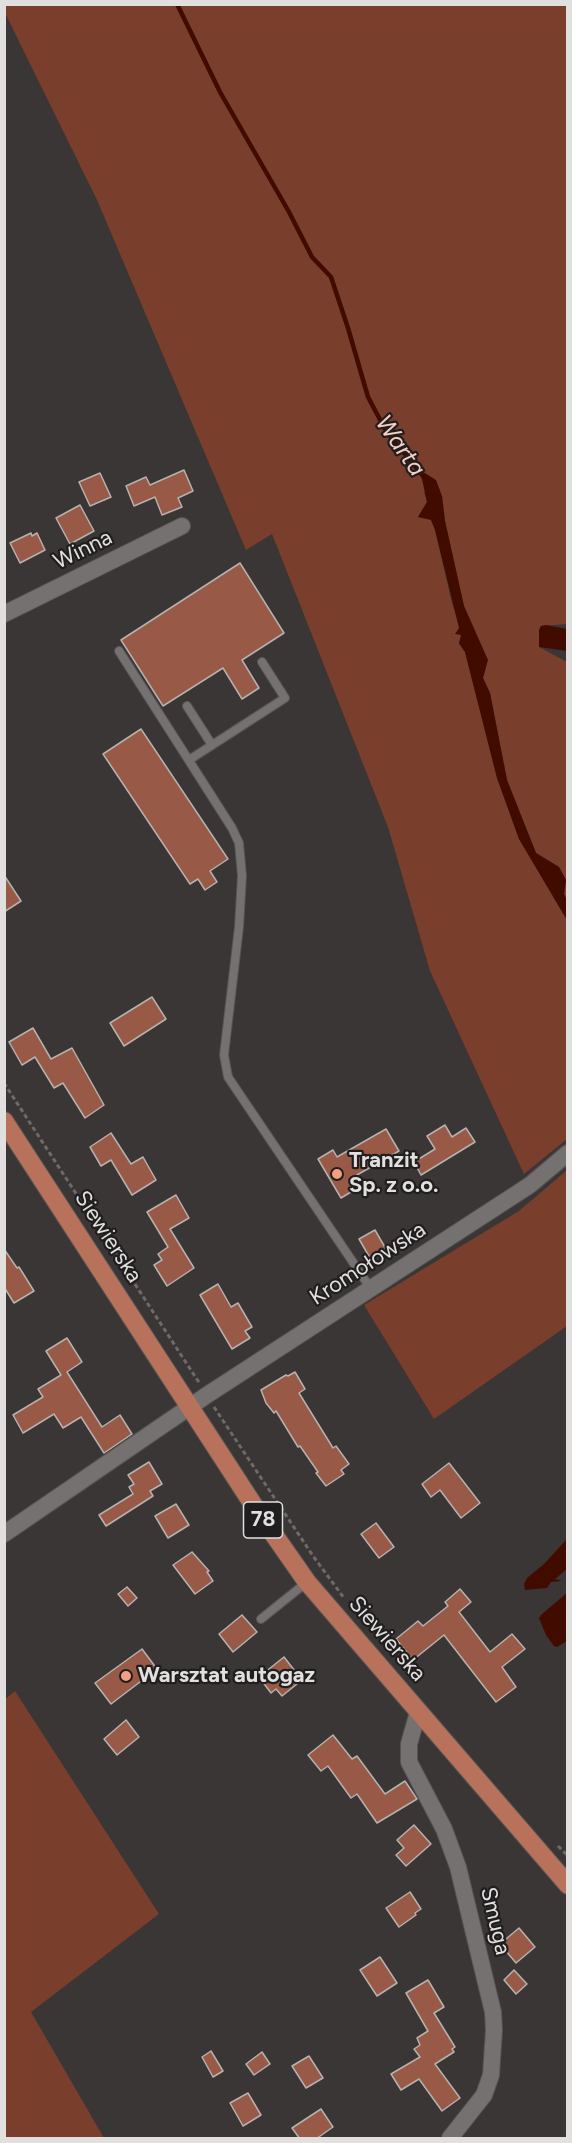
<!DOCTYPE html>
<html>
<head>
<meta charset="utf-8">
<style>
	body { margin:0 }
	#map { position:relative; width:572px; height:2143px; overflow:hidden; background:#3a3635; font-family:Figtree,sans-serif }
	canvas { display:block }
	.frame { position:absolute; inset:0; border:6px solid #e2e0df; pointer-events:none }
</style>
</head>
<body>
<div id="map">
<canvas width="572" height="2143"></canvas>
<div class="frame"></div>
</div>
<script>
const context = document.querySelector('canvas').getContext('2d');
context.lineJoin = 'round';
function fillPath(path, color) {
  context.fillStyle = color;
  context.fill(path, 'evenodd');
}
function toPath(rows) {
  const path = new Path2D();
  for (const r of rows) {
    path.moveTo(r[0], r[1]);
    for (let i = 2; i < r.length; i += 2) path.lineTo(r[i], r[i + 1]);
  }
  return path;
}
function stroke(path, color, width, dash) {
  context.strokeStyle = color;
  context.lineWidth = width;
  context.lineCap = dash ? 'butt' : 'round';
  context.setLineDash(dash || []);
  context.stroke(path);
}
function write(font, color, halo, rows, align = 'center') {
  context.font = font + ' Figtree,sans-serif';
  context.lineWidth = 4.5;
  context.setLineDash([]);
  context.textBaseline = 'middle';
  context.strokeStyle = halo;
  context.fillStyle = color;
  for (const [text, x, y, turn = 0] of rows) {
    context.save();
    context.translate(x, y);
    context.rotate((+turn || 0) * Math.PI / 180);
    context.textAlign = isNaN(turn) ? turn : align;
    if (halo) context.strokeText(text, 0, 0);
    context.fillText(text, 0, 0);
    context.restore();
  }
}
const green = toPath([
	[5,4,567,5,568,624,541,626,539,630,539,647,567,662,567,900,564,894,566,880,559,867,536,853,507,780,490,693,483,678,487,660,464,606,445,521,442,496,424,492,427,502,418,517,431,519,435,530,452,603,462,634,459,644,465,652,497,778,519,839,567,920,567,1139,524,1174,430,971,388,827,272,534,246,550,97,200,5,13],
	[567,1170,567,1326,434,1419,364,1305,519,1211],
	[15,1691,159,1914,31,2012,104,2138,5,2138,4,1700]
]);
const water = toPath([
	[420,470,436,480,442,496,445,521,464,606,488,660,483,678,490,693,507,780,536,853,559,867,566,880,564,894,567,900,567,920,519,839,497,778,465,652,459,643,461,635,455,634,459,628,435,530,431,520,418,517,427,502],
	[546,625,567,629,567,651,539,647,539,630,541,626],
	[567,1539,567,1569,555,1579,562,1581,551,1582,547,1588,525,1590,524,1584,527,1578,544,1564],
	[567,1593,567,1641,557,1647,554,1646,546,1635,539,1618,542,1614]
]);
const stream = toPath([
	[177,4,220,92,289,212,312,257,331,277,348,328,368,397,386,431,423,476]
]);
const building = toPath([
	[184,470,193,491,178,498,182,507,162,515,155,497,134,506,126,486,146,477,150,485,184,470],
	[100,473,111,497,90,506,79,482,100,473],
	[80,505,94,531,70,544,56,518,80,505],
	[31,533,32,536,37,533,45,550,20,563,10,543,31,533],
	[240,563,284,633,242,660,259,688,242,699,223,668,163,706,121,640,240,563],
	[141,729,228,859,210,871,217,882,205,890,198,879,190,884,103,754,141,729],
	[4,875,21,901,4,912,4,875],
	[152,997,166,1019,124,1046,110,1023,152,997],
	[33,1028,51,1059,72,1048,104,1105,85,1118,63,1083,54,1088,35,1057,22,1065,9,1042,33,1028],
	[445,1125,452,1137,466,1128,475,1142,421,1175,414,1162,435,1149,427,1136,445,1125],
	[386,1129,399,1151,350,1179,356,1189,341,1198,318,1159,333,1150,337,1157,386,1129],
	[111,1133,131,1164,143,1157,156,1180,132,1195,111,1160,101,1166,90,1147,111,1133],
	[176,1195,189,1218,170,1229,194,1268,167,1286,154,1265,162,1260,158,1254,168,1247,147,1212,176,1195],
	[375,1230,386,1249,370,1258,359,1239,375,1230],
	[4,1249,17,1268,19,1267,34,1291,14,1303,4,1287,4,1249],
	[218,1284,231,1307,238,1303,252,1327,245,1331,250,1338,232,1349,200,1295,218,1284],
	[67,1338,82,1362,67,1372,102,1427,120,1415,132,1434,104,1453,81,1417,63,1428,54,1414,23,1433,13,1415,43,1397,38,1389,61,1375,46,1351,67,1338],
	[295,1372,305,1389,299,1393,333,1448,336,1446,349,1464,341,1470,344,1474,326,1486,316,1473,318,1472,300,1446,298,1447,276,1411,274,1413,266,1403,261,1390,286,1375,288,1376,295,1372],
	[149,1462,162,1484,150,1491,153,1496,106,1526,99,1515,133,1494,129,1487,134,1484,128,1475,149,1462],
	[449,1463,480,1503,461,1518,440,1490,431,1497,422,1484,449,1463],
	[176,1504,189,1525,168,1538,155,1516,176,1504],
	[376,1523,394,1547,379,1558,361,1534,376,1523],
	[192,1552,209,1571,207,1572,213,1581,195,1594,173,1565,192,1552],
	[127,1587,137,1598,128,1606,118,1594,127,1587],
	[460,1589,471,1602,459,1612,490,1652,512,1634,525,1649,502,1667,516,1687,496,1702,444,1635,413,1660,396,1639,418,1621,423,1626,448,1606,445,1602,460,1589],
	[242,1615,257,1632,233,1652,219,1634,242,1615],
	[142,1649,157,1669,111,1704,95,1683,142,1649],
	[284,1657,302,1680,282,1696,276,1689,271,1693,259,1677,284,1657],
	[126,1720,139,1737,117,1755,104,1739,126,1720],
	[333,1735,352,1759,357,1756,385,1794,405,1781,417,1799,377,1823,357,1794,351,1798,328,1766,321,1771,308,1755,333,1735],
	[414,1825,431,1844,406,1866,396,1855,404,1848,397,1840,414,1825],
	[410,1892,421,1909,415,1913,416,1915,399,1927,386,1908,410,1892],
	[519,1928,535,1947,516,1963,500,1944,519,1928],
	[380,1957,397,1983,377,1996,360,1970,380,1957],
	[514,1970,527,1984,516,1994,504,1980,514,1970],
	[428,1980,444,2007,434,2013,455,2047,452,2049,454,2052,435,2064,460,2098,442,2111,419,2079,401,2090,391,2074,420,2057,414,2049,420,2045,417,2038,428,2031,406,1993,428,1980],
	[211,2051,223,2071,213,2077,202,2057,211,2051],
	[262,2052,270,2064,254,2075,246,2064,262,2052],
	[309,2056,323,2078,306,2088,292,2066,309,2056],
	[248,2093,261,2115,243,2126,230,2103,248,2093],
	[321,2109,333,2127,316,2139,300,2139,292,2128,321,2109]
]);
const path = toPath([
	[4,1083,200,1384],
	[214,1407,313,1556,344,1598],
	[558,1846,568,1856]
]);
const lane = toPath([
	[119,651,232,828,239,843,242,876,239,927,224,1055,228,1077,371,1289],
	[187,706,212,745],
	[189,760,285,698,262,662],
	[261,1619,307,1582]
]);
const street = toPath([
	[4,614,182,526],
	[4,1534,207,1395,530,1185,568,1153],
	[418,1712,409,1744,409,1762,444,1829,458,1867,493,2012,494,2030,491,2075,484,2095,450,2138]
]);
const primary = toPath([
	[4,1121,256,1509,307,1582,568,1885]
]);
const markers = [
	[337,1174,6,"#f39f84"],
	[126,1676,6,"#f39f84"]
];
const shields = [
	[263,1520,39]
];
const shieldNames = [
	["78",263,1520]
];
const streetNames = [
	["Winna",83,550,-26],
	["Siewierska",108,1237,57],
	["Kromołowska",368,1264,-33],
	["Siewierska",387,1639,49],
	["Smuga",495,1921,77]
];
const poiNames = [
	["Tranzit",349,1161],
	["Sp. z o.o.",349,1186],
	["Warsztat autogaz",138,1676]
];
const waterNames = [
	["Warta",400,446,55]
];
fillPath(green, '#793e2c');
fillPath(water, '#420b00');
stroke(stream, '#420b00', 4.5);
fillPath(building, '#985946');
stroke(building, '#b6b2b0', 1.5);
stroke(lane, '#575453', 10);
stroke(street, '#575453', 18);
stroke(primary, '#575453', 20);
stroke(path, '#6e6a69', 3, [4.5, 3]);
stroke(lane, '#757170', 8);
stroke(street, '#757170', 16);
stroke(primary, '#b8725b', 18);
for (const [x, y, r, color] of markers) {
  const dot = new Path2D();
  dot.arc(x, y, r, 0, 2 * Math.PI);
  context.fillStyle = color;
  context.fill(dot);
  stroke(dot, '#201e1e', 2);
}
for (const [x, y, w] of shields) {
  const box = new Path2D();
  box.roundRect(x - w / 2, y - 18, w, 36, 4.5);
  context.fillStyle = '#201e1e';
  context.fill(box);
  stroke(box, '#e2e0df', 1.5);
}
write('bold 21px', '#e2e0df', null, shieldNames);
write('22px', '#e2e0df', '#201e1e', streetNames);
write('bold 22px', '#e2e0df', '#201e1e', poiNames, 'left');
write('italic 24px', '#f6cfc3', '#201e1e', waterNames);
</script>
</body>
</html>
